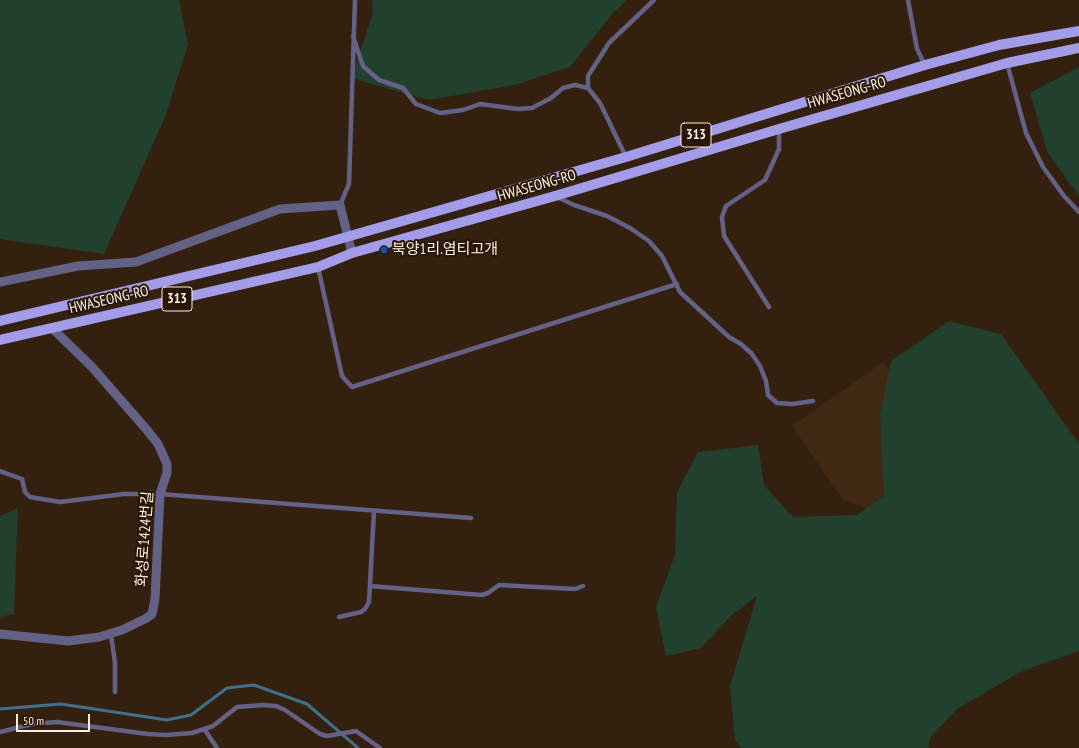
<!DOCTYPE html>
<html>
<head>
<meta charset="utf-8">
<style>
	body { margin:0 }
	#map { position:relative; width:1079px; height:748px; overflow:hidden; background:#33200f; font-family:"PT Sans Narrow",sans-serif }
	canvas { display:block }
	.scale { position:absolute; left:16px; top:714px; width:74px; height:18px; box-sizing:border-box; border:2px solid #fef1e6; border-top:0; padding-left:5px; font-size:12px; line-height:14px; white-space:nowrap; color:#fef1e6; -webkit-text-stroke:3px #291706; paint-order:stroke }
</style>
</head>
<body>
<div id="map">
<canvas width="1079" height="748"></canvas>
<div class="scale">50 m</div>
</div>
<script>
const context = document.querySelector('canvas').getContext('2d');
context.lineJoin = 'round';
function fillPath(path, color) {
  context.fillStyle = color;
  context.fill(path, 'evenodd');
}
function toPath(rows) {
  const path = new Path2D();
  for (const r of rows) {
    path.moveTo(r[0], r[1]);
    for (let i = 2; i < r.length; i += 2) path.lineTo(r[i], r[i + 1]);
  }
  return path;
}
function stroke(path, color, width, dash) {
  context.strokeStyle = color;
  context.lineWidth = width;
  context.lineCap = dash ? 'butt' : 'round';
  context.setLineDash(dash || []);
  context.stroke(path);
}
function write(font, color, halo, rows, align = 'center') {
  context.font = font + ' "PT Sans Narrow","Noto Sans KR",sans-serif';
  context.lineWidth = 4;
  context.setLineDash([]);
  context.textBaseline = 'middle';
  context.strokeStyle = halo;
  context.fillStyle = color;
  for (const [text, x, y, turn = 0] of rows) {
    context.save();
    context.translate(x, y);
    context.rotate((+turn || 0) * Math.PI / 180);
    context.textAlign = isNaN(turn) ? turn : align;
    if (halo) context.strokeText(text, 0, 0);
    context.fillText(text, 0, 0);
    context.restore();
  }
}
const built = toPath([
	[883,362,973,492,923,527,843,500,792,426]
]);
const green = toPath([
	[0,0,179,0,188,45,165,117,104,254,0,239],
	[372,0,627,0,613,13,570,67,515,85,429,100,351,78,373,13],
	[1079,67,1079,196,1047,152,1030,93],
	[949,321,1001,334,1079,444,1079,651,1020,672,957,709,931,737,928,748,742,748,735,740,730,686,757,596,732,615,701,648,666,656,656,607,675,555,677,492,698,452,758,445,764,485,793,517,857,515,884,496,880,414,891,361],
	[18,508,14,614,0,617,0,516]
]);
const stream = toPath([
	[0,709,61,704,167,720,191,715,227,688,254,685,307,704,358,748]
]);
const service = toPath([
	[908,0,917,49,925,65],
	[353,36,363,66,379,80,403,88,416,104,440,113,463,110,480,104,518,109,532,108,551,98,563,88,575,85,588,88,600,103,626,157],
	[1007,63,1026,133,1043,167,1064,196,1079,212],
	[588,88,588,76,609,43,654,0],
	[557,197,574,205,607,216,630,228,649,241,662,256,680,292,729,337,741,344,752,354,760,366,766,381,768,395,777,403,792,404,813,401],
	[340,205,349,184,355,0],
	[318,267,342,376,352,387,677,284],
	[769,307,724,236,722,217,726,206,765,180,779,149,779,129],
	[0,471,22,479,25,492,30,497,60,502,124,494,160,494,471,518],
	[370,586,482,595,488,593,499,585,575,589,583,586],
	[339,617,361,612,365,609,369,602,374,511],
	[111,634,115,663,115,692],
	[205,730,217,748],
	[0,732,32,724,57,722,148,734,166,735,192,733,213,726,237,707,263,705,276,706,285,710,320,734,327,736,356,731,380,748]
]);
const minor = toPath([
	[0,282,78,266,136,262,280,209,340,205,352,253],
	[0,634,68,641,99,637,122,630,145,619,152,614,155,599,160,494,167,473,167,464,158,444,147,430,92,367,52,328]
]);
const primary = toPath([
	[0,321,315,246,626,157,925,65,999,45,1079,31],
	[0,340,318,267,352,253,555,196,779,129,1007,63,1079,48]
]);
const markers = [
	[384,250,4,"#1a4fb4"]
];
const shields = [
	[696,135,30],
	[177,299,30]
];
const shieldNames = [
	["313",696,135],
	["313",177,299]
];
const streetNames = [
	["HWASEONG-RO",847,93,-16],
	["HWASEONG-RO",537,186,-16],
	["HWASEONG-RO",109,300,-13],
	["화성로1424번길",145,539,-86]
];
const poiNames = [
	["북양1리.염티고개",392,250]
];
fillPath(built, '#402812');
fillPath(green, '#21402e');
stroke(stream, '#3f6f8b', 3);
stroke(service, '#636186', 4.5);
stroke(minor, '#636186', 9);
stroke(primary, '#a39ce8', 10);
for (const [x, y, r, color] of markers) {
  const dot = new Path2D();
  dot.arc(x, y, r, 0, 2 * Math.PI);
  context.fillStyle = color;
  context.fill(dot);
  stroke(dot, '#291706', 1.5);
}
for (const [x, y, w] of shields) {
  const box = new Path2D();
  box.roundRect(x - w / 2, y - 12, w, 24, 3);
  context.fillStyle = '#291706';
  context.fill(box);
  stroke(box, '#fef1e6', 1);
}
write('bold 14px', '#fef1e6', null, shieldNames);
write('15px', '#fef1e6', '#291706', streetNames);
write('15px', '#fef1e6', '#291706', poiNames, 'left');
</script>
</body>
</html>
